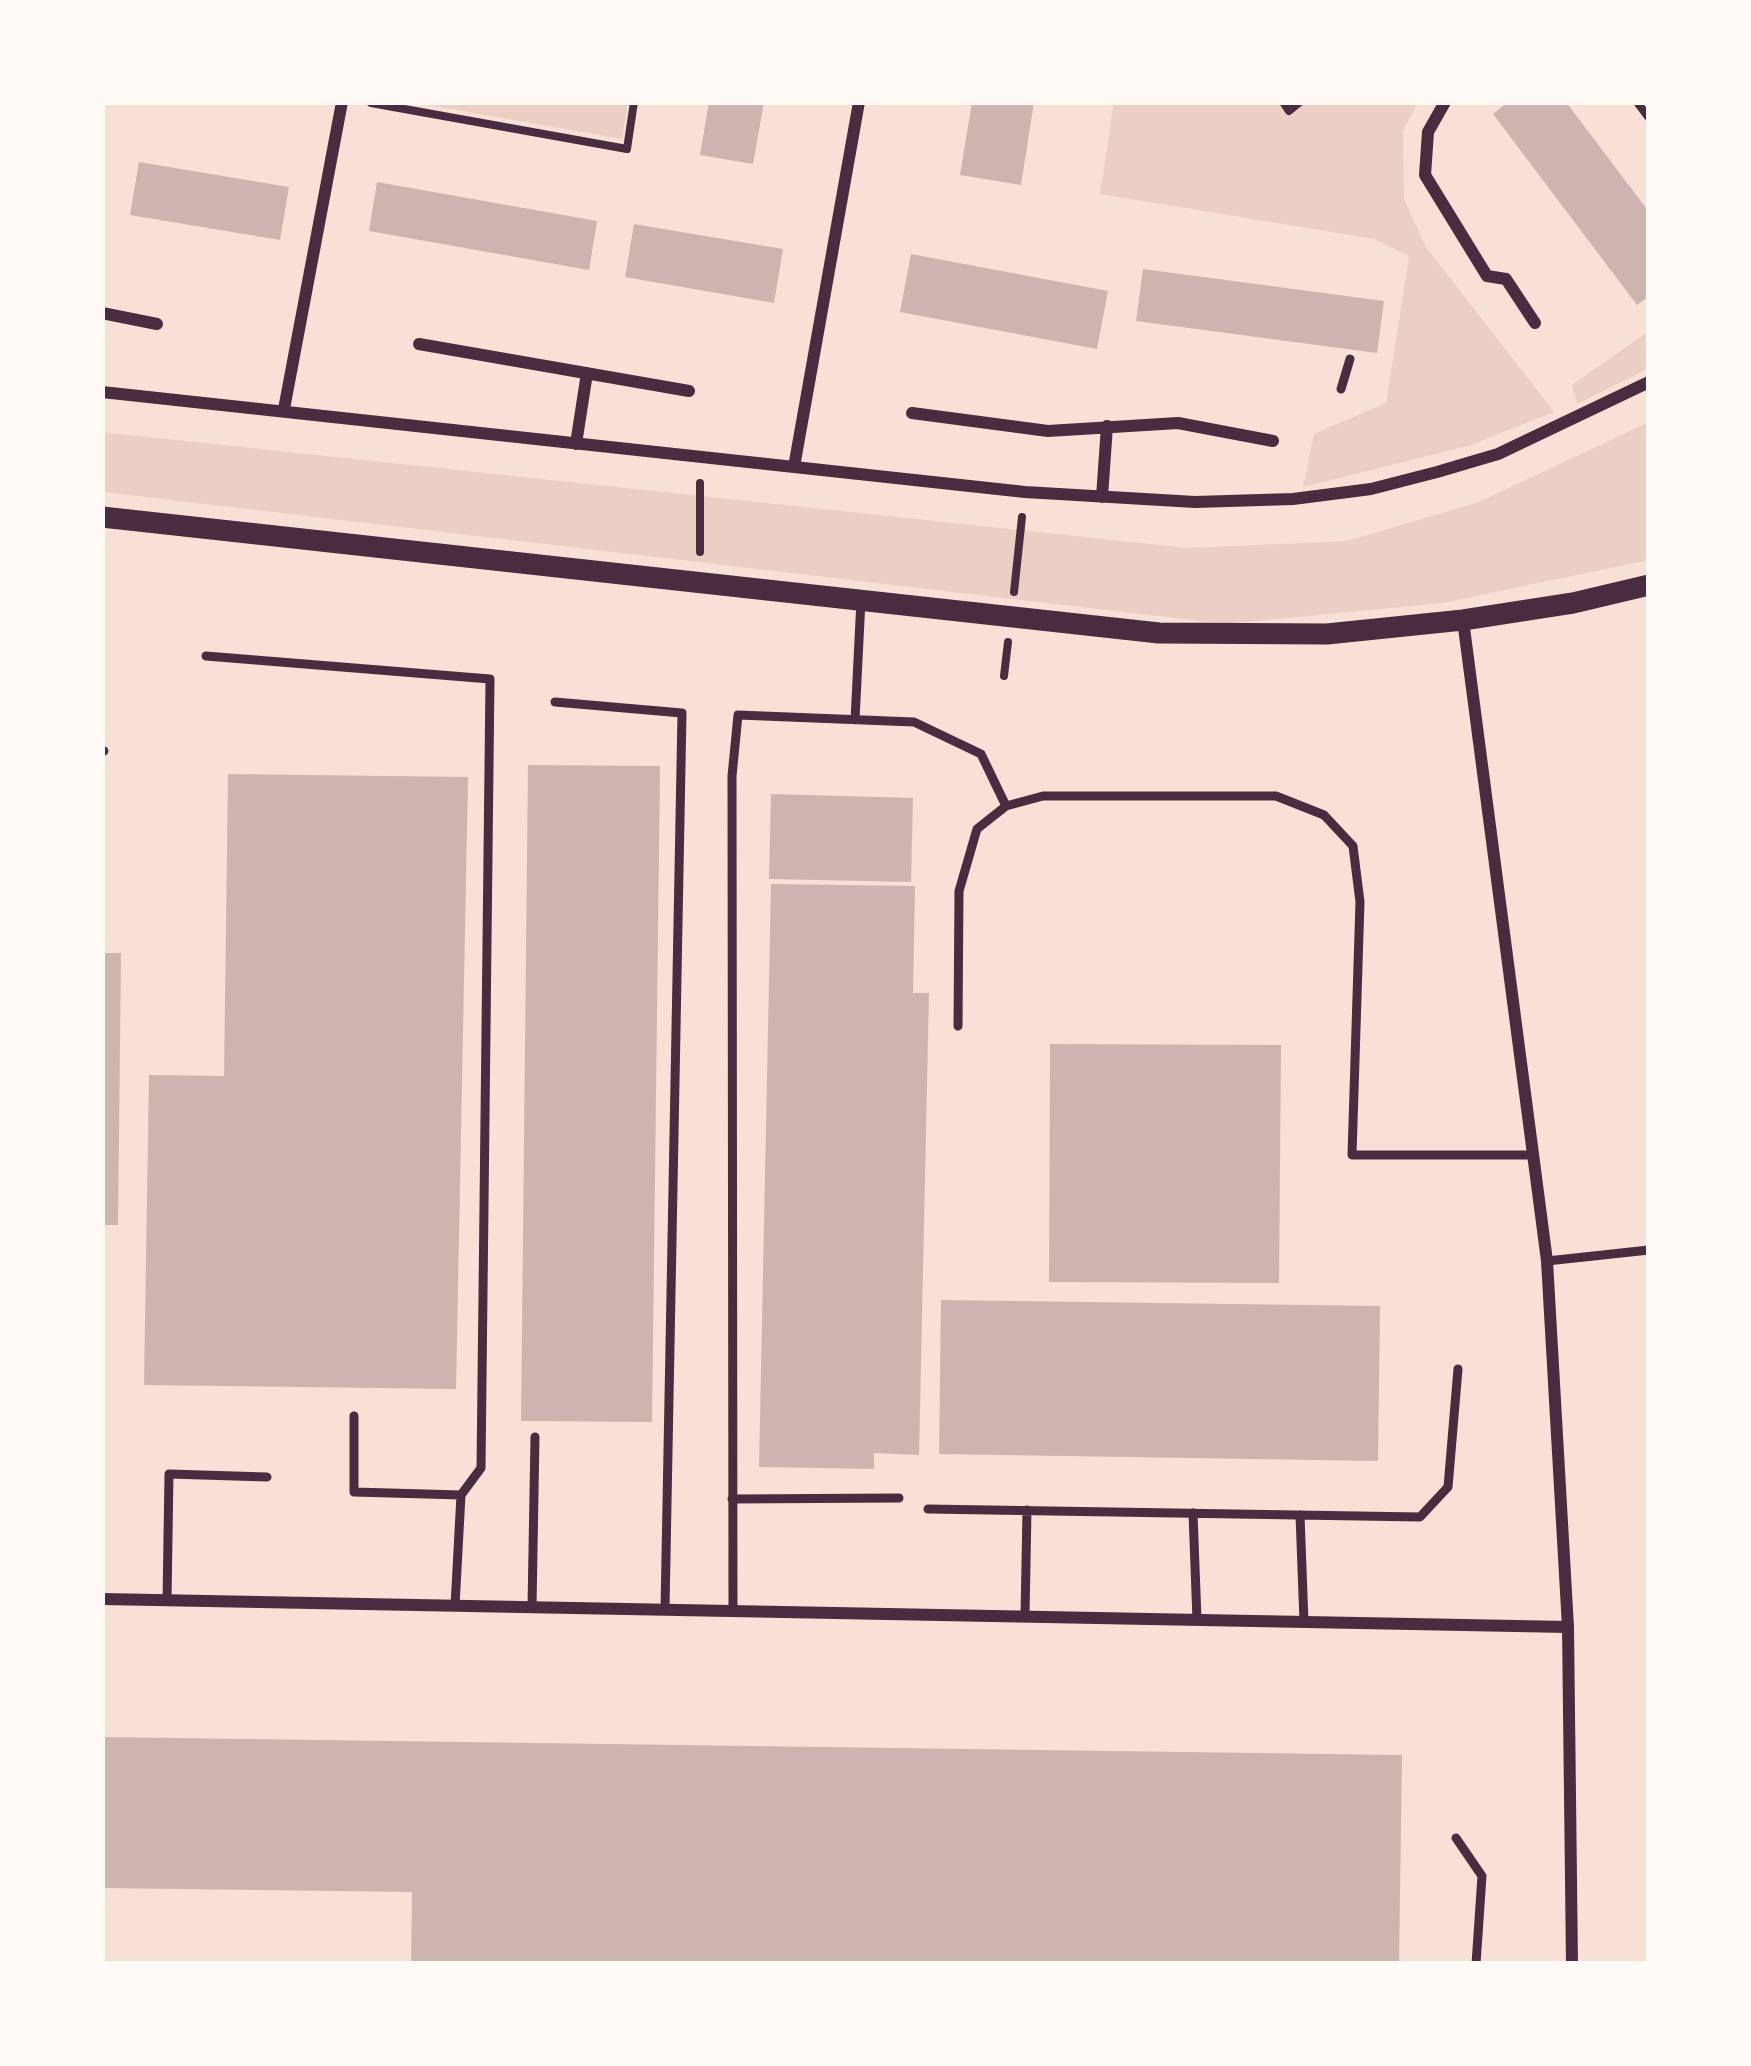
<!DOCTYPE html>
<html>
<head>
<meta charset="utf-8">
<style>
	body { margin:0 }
	#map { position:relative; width:1751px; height:2066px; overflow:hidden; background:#f7e1d7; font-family:Georgia,serif }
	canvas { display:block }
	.frame { position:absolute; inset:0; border:105px solid #fffaf5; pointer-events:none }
</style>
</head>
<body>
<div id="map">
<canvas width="1751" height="2066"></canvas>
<div class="frame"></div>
</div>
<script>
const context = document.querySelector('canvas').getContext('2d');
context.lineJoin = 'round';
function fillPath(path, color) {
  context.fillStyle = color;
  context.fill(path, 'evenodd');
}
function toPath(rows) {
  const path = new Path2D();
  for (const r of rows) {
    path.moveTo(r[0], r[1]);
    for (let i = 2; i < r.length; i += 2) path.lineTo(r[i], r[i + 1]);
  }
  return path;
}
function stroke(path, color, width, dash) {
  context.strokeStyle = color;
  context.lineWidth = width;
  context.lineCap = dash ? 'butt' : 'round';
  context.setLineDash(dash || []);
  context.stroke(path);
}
const green = toPath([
	[411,102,628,102,622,139],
	[1114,102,1418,102,1403,131,1404,199,1426,247,1554,412,1471,445,1303,487,1314,434,1386,403,1409,256,1374,239,1100,194],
	[1649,331,1649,368,1577,404,1572,385],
	[1649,422,1649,560,1443,603,1225,624,102,492,102,432,1188,548,1347,541,1479,502]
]);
const building = toPath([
	[709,102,764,102,753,164,700,155],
	[972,102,1034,102,1021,185,960,175],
	[1508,102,1566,102,1649,212,1649,296,1637,305,1493,114],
	[139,162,289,187,280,240,130,215],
	[377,182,597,221,589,270,369,231],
	[634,224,783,249,774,303,625,277],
	[911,254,1108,291,1097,349,900,312],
	[1143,269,1384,301,1377,353,1136,321],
	[528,765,660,766,652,1422,521,1421],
	[228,774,468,777,456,1389,144,1385,149,1075,224,1076],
	[771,794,913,798,911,882,769,879],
	[771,884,915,886,913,993,929,993,919,1455,874,1453,874,1469,759,1467],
	[102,953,121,953,118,1225,102,1225],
	[1050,1044,1281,1045,1279,1283,1049,1282],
	[941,1300,1380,1306,1378,1461,939,1454],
	[102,1737,1402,1755,1399,1964,411,1964,412,1892,102,1888]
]);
const path = toPath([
	[1283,102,1289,111,1300,102],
	[1637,102,1649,118],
	[371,103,627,149,634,102],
	[700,552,700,483],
	[1014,592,1022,517],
	[1004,676,1008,642]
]);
const service = toPath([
	[1341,389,1350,359],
	[206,656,490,679,481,1468,461,1495,455,1606],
	[555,702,682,713,665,1609],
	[855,720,861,600],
	[102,752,104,751],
	[958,1026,959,891,977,829,1006,806,1043,796,1276,796,1324,815,1353,846,1360,902,1352,1155,1534,1155],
	[1547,1261,1649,1250],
	[354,1416,354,1492,461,1495],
	[732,1499,899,1498],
	[928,1509,1420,1517,1448,1487,1458,1369],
	[1193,1513,1197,1620],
	[1300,1515,1304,1622],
	[167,1601,169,1474,267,1477],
	[532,1607,535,1437],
	[733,1611,732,776,738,715,914,722,981,754,1006,806],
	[1025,1616,1027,1510],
	[1456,1838,1482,1876,1476,1964]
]);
const minor = toPath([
	[1445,102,1428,132,1425,175,1487,276,1506,279,1535,323],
	[102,313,157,324],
	[419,344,689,391],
	[102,392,1025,492,1195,502,1293,499,1371,489,1437,472,1498,454,1649,382],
	[284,409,342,102],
	[912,413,1048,431,1178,423,1273,441],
	[576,444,587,373],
	[794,467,859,102],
	[1102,497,1107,426],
	[1463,620,1547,1261,1568,1627,1572,1964],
	[102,1599,1568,1627]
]);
const tertiary = toPath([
	[102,517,1159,633,1327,634,1463,620,1573,603,1649,585]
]);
fillPath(green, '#ebcfc5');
fillPath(building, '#ccb4b1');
stroke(path, '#4a2c40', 8);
stroke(service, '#4a2c40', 9);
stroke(minor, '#4a2c40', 12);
stroke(tertiary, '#4a2c40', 21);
</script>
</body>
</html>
